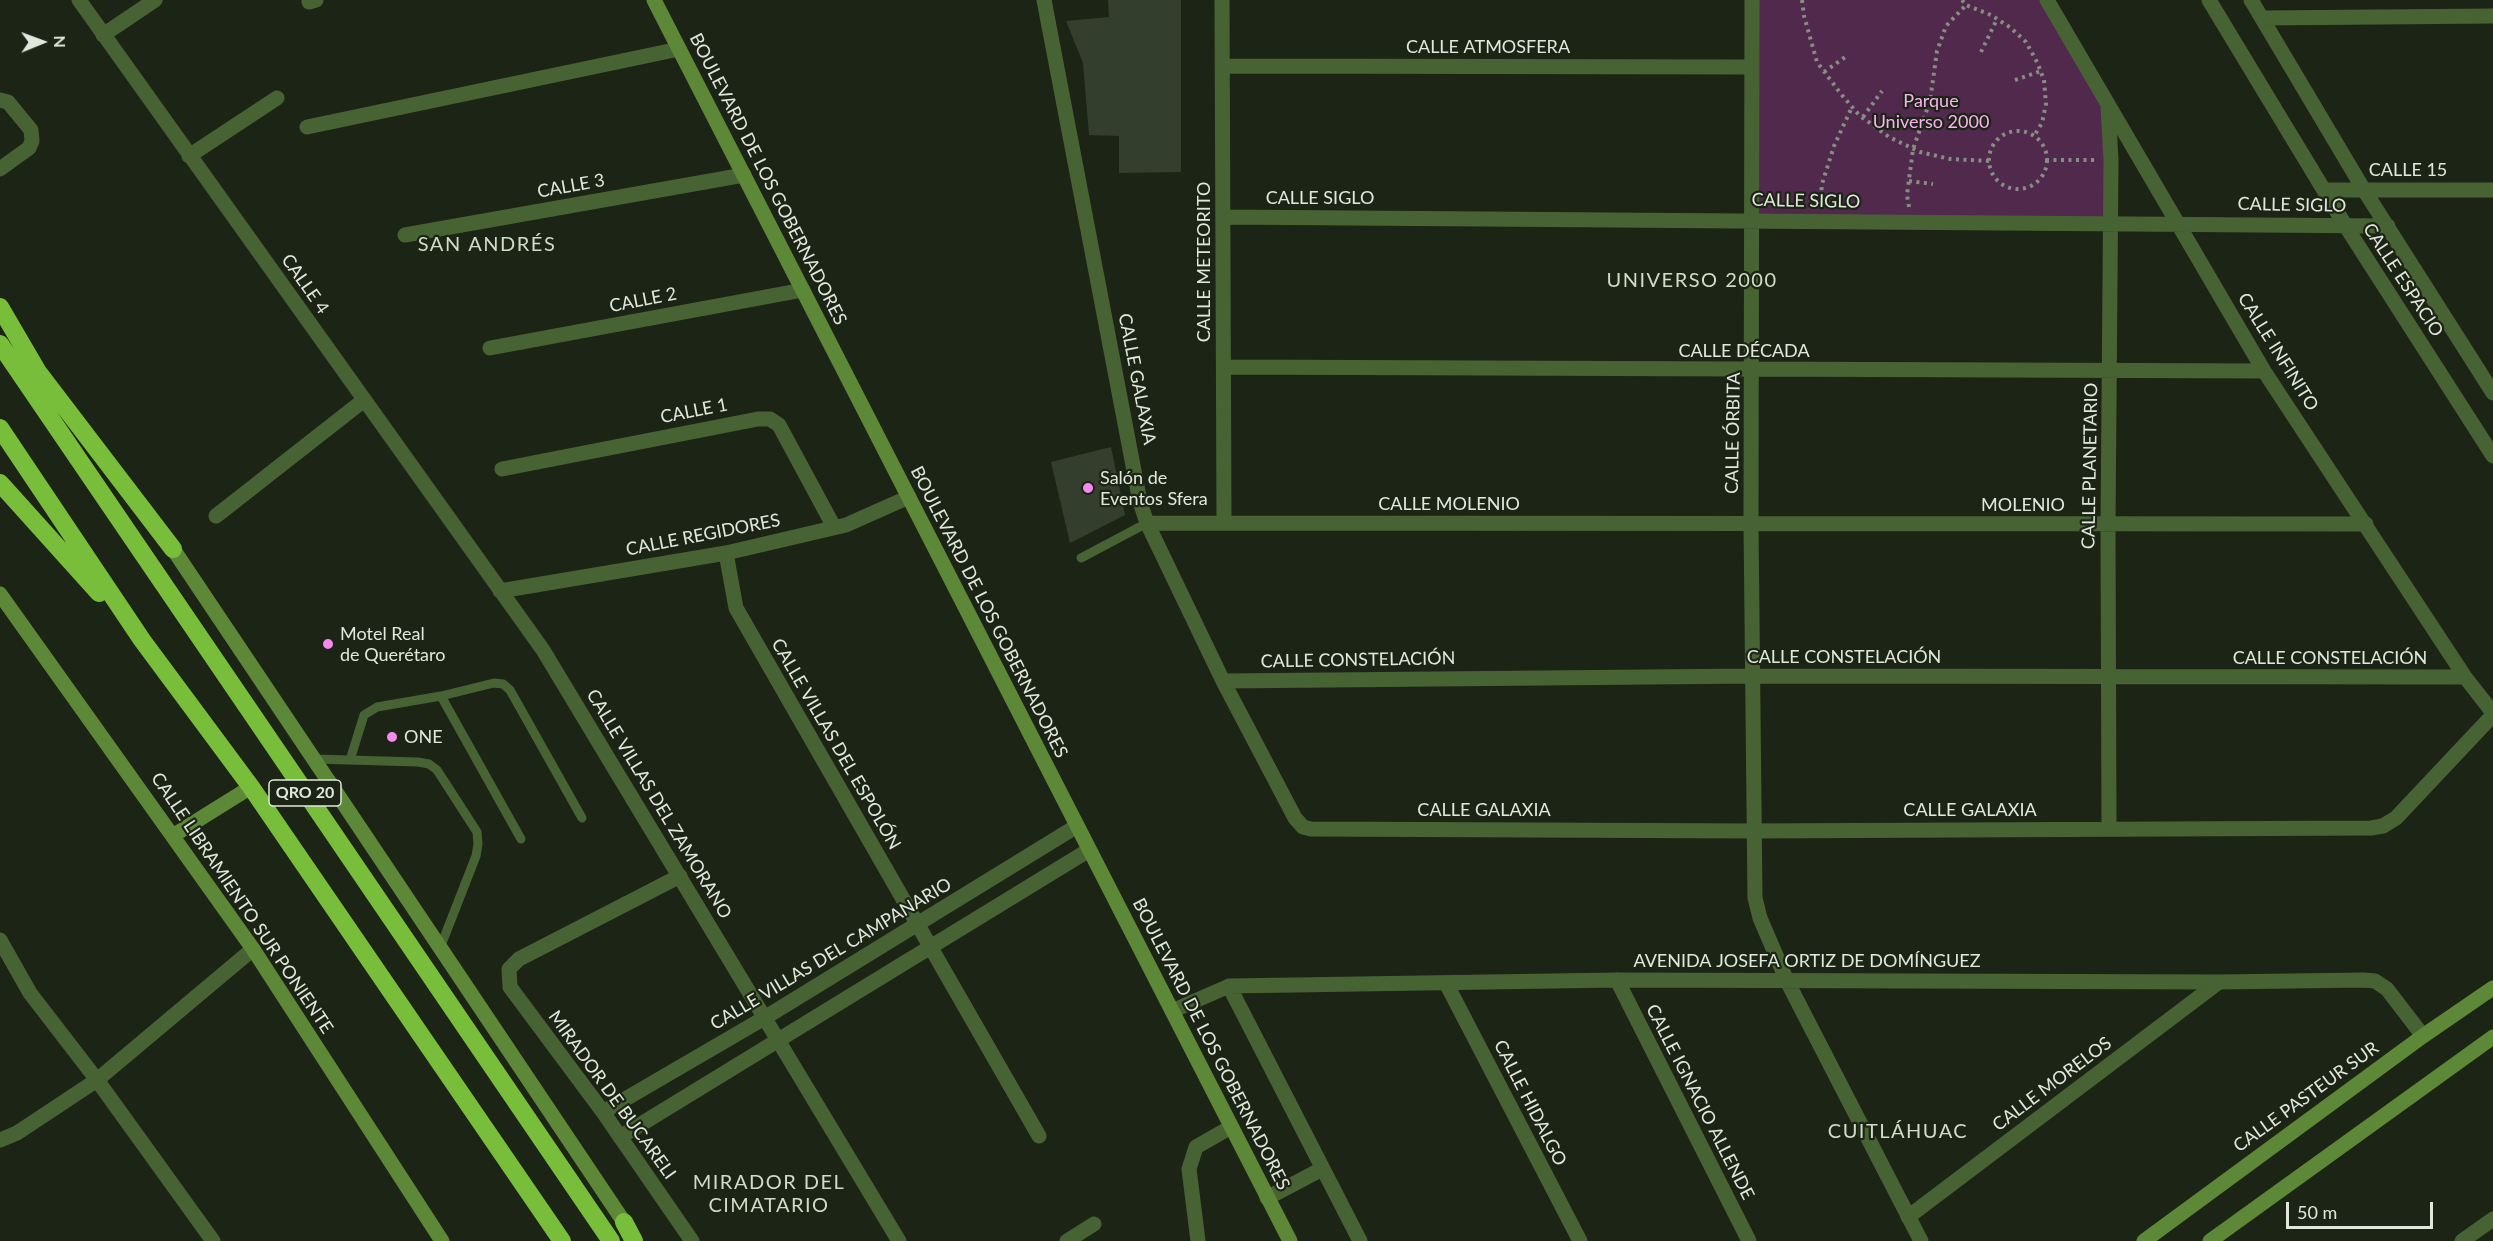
<!DOCTYPE html>
<html>
<head>
<meta charset="utf-8">
<style>
	body { margin:0 }
	#map { position:relative; width:2493px; height:1241px; overflow:hidden; background:#1c2515; font-family:Lato,sans-serif }
	canvas { display:block }
	.north { position:absolute; left:12px; top:12px; width:60px; height:60px; -webkit-text-stroke:4px #1c2515; paint-order:stroke; rotate:89deg; font-size:16px; font-weight:700; line-height:24px; text-align:center; color:#e1e7dd }
	.north::after { content:''; display:block; margin:auto; width:21px; height:27px; background:#e1e7dd; clip-path:polygon(50% 0,100% 100%,50% 72%,0 100%) }
	.scale { position:absolute; left:2286px; top:1202px; width:147px; height:27px; box-sizing:border-box; border:3px solid #e1e7dd; border-top:0; padding-left:8px; font-size:18px; line-height:21px; white-space:nowrap; color:#e1e7dd; -webkit-text-stroke:4px #1c2515; paint-order:stroke }
</style>
</head>
<body>
<div id="map">
<canvas width="2493" height="1241"></canvas>
<div class="north">N</div>
<div class="scale">50 m</div>
</div>
<script>
const context = document.querySelector('canvas').getContext('2d');
context.lineJoin = 'round';
function fillPath(path, color) {
  context.fillStyle = color;
  context.fill(path, 'evenodd');
}
function toPath(rows) {
  const path = new Path2D();
  for (const r of rows) {
    if (r.length === 3) {
      path.moveTo(r[0] + r[2], r[1]);
      path.arc(r[0], r[1], r[2], 0, 2 * Math.PI);
      continue;
    }
    path.moveTo(r[0], r[1]);
    for (let i = 2; i < r.length; i += 2) path.lineTo(r[i], r[i + 1]);
  }
  return path;
}
function stroke(path, color, width, dash) {
  context.strokeStyle = color;
  context.lineWidth = width;
  context.lineCap = dash ? 'butt' : 'round';
  context.setLineDash(dash || []);
  context.stroke(path);
}
function write(font, color, halo, rows, align = 'center') {
  context.font = font + ' Lato,sans-serif';
  context.lineWidth = 4.5;
  context.setLineDash([]);
  context.textBaseline = 'middle';
  context.strokeStyle = halo;
  context.fillStyle = color;
  for (const [text, x, y, turn = 0] of rows) {
    context.save();
    context.translate(x, y);
    context.rotate((+turn || 0) * Math.PI / 180);
    context.textAlign = isNaN(turn) ? turn : align;
    if (halo) context.strokeText(text, 0, 0);
    context.fillText(text, 0, 0);
    context.restore();
  }
}
const green = toPath([
	[1752,0,2047,0,2108,103,2110,223,1752,219]
]);
const building = toPath([
	[1108,0,1181,0,1181,172,1119,173,1119,136,1089,135,1083,63,1066,21,1109,17],
	[1111,447,1125,515,1070,543,1051,462]
]);
const path = toPath([
	[1802,0,1804,16,1817,62,1841,94,1859,115,1889,137,1920,152,1950,159,1989,161],
	[1962,0,1966,5,1991,15,2011,28,2026,42,2037,62,2044,80,2046,104,2042,123,2034,136],
	[1981,52,1997,19],
	[1824,72,1848,55],
	[2015,80,2041,71],
	[1863,117,1882,91],
	[2018,160,29],
	[2046,160,2095,160],
	[1909,181,1933,184],
	[1820,205,1822,184,1834,146,1852,107],
	[1909,207,1907,195,1913,149,1930,101,1937,51,1946,26,1966,5]
]);
const lane = toPath([
	[1081,558,1147,523],
	[441,696,521,839],
	[314,759,418,762,429,764,437,770,477,832,478,844,476,856,440,948],
	[350,760,364,715,377,707,441,696,494,683,503,684,510,690,582,818]
]);
const street = toPath([
	[79,0,543,650,899,1241],
	[1044,0,1140,502,1147,523,1223,681,1295,818,1303,827,1311,829,1754,831,2371,828,2383,826,2396,818,2493,715],
	[1222,0,1224,523],
	[1752,0,1751,524,1755,898,1760,918,1787,981,1921,1241],
	[2047,0,2264,371,2465,677,2493,713],
	[2209,0,2345,225,2493,456],
	[2251,0,2364,190,2493,393],
	[309,2,316,0],
	[2262,18,2493,16],
	[103,35,155,0],
	[1224,66,1752,67],
	[0,100,8,102,31,130,32,141,29,148,0,169],
	[2108,106,2111,160,2108,525,2109,829],
	[307,127,679,49],
	[189,156,277,98],
	[2324,190,2493,190],
	[1224,217,2388,226],
	[405,235,744,175],
	[490,348,803,290],
	[1224,367,2264,371],
	[502,469,758,419,770,419,779,425,834,527],
	[216,516,364,400],
	[1147,523,2366,524],
	[726,553,736,608,1039,1136],
	[500,591,726,553,846,525,909,497],
	[1223,681,1754,676,2465,677],
	[680,876,519,959,509,969,510,987,603,1112,692,1241],
	[0,940,30,993,97,1080,213,1241],
	[1617,980,1749,1241],
	[1446,983,1580,1241],
	[1229,986,1360,1241],
	[1172,1011,1229,986,1617,980,2219,982,2363,980,2375,981,2387,989,2423,1036],
	[603,1112,766,1017,1077,826],
	[620,1137,1089,850],
	[0,1140,17,1133,97,1080,253,949],
	[1267,1198,1322,1169],
	[1908,1217,2219,982],
	[1067,1241,1094,1224],
	[1198,1241,1189,1169,1196,1147,1231,1127],
	[2462,1241,2493,1219]
]);
const secondary = toPath([
	[654,0,1290,1241],
	[173,549,630,1231],
	[0,594,253,949,442,1241],
	[174,835,251,787],
	[2144,1241,2423,1036,2493,988],
	[2210,1241,2493,1037]
]);
const highway = toPath([
	[0,307,38,372,173,549],
	[0,344,611,1241],
	[0,428,142,640,251,787,562,1241],
	[0,483,99,593],
	[624,1222,634,1241]
]);
const markers = [
	[1088,488,6,"#f788ec"],
	[328,644,6,"#f788ec"],
	[392,737,6,"#f788ec"]
];
const shields = [
	[305,793,72]
];
const shieldNames = [
	["QRO 20",305,793]
];
const streetNames = [
	["CALLE ATMOSFERA",1488,47],
	["CALLE 15",2408,170],
	["BOULEVARD DE LOS GOBERNADORES",768,179,63],
	["CALLE 3",571,186,-10],
	["CALLE SIGLO",1320,198],
	["CALLE SIGLO",1806,201,1],
	["CALLE SIGLO",2292,205,1],
	["CALLE METEORITO",1204,262,-90],
	["CALLE ESPACIO",2403,280,57],
	["CALLE 4",305,284,55],
	["CALLE 2",643,300,-11],
	["CALLE DÉCADA",1744,351],
	["CALLE INFINITO",2278,352,58],
	["CALLE GALAXIA",1137,379,79],
	["CALLE 1",694,411,-11],
	["CALLE ÓRBITA",1733,433,-89],
	["CALLE PLANETARIO",2090,466,-89],
	["CALLE MOLENIO",1449,504],
	["MOLENIO",2023,505],
	["CALLE REGIDORES",703,535,-11],
	["BOULEVARD DE LOS GOBERNADORES",989,612,63],
	["CALLE CONSTELACIÓN",1844,657],
	["CALLE CONSTELACIÓN",2330,658],
	["CALLE CONSTELACIÓN",1358,660,-1],
	["CALLE VILLAS DEL ESPOLÓN",836,744,60],
	["CALLE VILLAS DEL ZAMORANO",659,804,59],
	["CALLE GALAXIA",1484,810],
	["CALLE GALAXIA",1970,810],
	["CALLE LIBRAMIENTO SUR PONIENTE",242,903,56],
	["CALLE VILLAS DEL CAMPANARIO",831,954,-31],
	["AVENIDA JOSEFA ORTIZ DE DOMÍNGUEZ",1807,961],
	["BOULEVARD DE LOS GOBERNADORES",1211,1044,63],
	["CALLE MORELOS",2052,1084,-37],
	["MIRADOR DE BUCARELI",612,1095,54],
	["CALLE PASTEUR SUR",2306,1097,-36],
	["CALLE IGNACIO ALLENDE",1700,1102,63],
	["CALLE HIDALGO",1530,1103,63]
];
const parkNames = [
	["Parque",1931,101],
	["Universo 2000",1931,122]
];
const poiNames = [
	["Salón de",1100,478],
	["Eventos Sfera",1100,499],
	["Motel Real",340,634],
	["de Querétaro",340,655],
	["ONE",404,737]
];
const neighbourhoodNames = [
	["SAN ANDRÉS",487,245],
	["UNIVERSO 2000",1692,281],
	["CUITLÁHUAC",1898,1132],
	["MIRADOR DEL",769,1183],
	["CIMATARIO",769,1206]
];
fillPath(green, '#51294d');
fillPath(building, '#343e2d');
stroke(path, '#868d81', 4, [3, 4.5]);
stroke(lane, '#486333', 9);
stroke(street, '#486333', 15);
stroke(secondary, '#5c8838', 15);
stroke(highway, '#79be3a', 18);
for (const [x, y, r, color] of markers) {
  const dot = new Path2D();
  dot.arc(x, y, r, 0, 2 * Math.PI);
  context.fillStyle = color;
  context.fill(dot);
  stroke(dot, '#1c2515', 2);
}
for (const [x, y, w] of shields) {
  const box = new Path2D();
  box.roundRect(x - w / 2, y - 13, w, 26, 4.5);
  context.fillStyle = '#1c2515';
  context.fill(box);
  stroke(box, '#e1e7dd', 1.5);
}
write('bold 16px', '#e1e7dd', null, shieldNames);
write('18px', '#e1e7dd', '#1c2515', streetNames);
write('18px', '#fbb2f2', '#1c2515', parkNames);
write('18px', '#e1e7dd', '#1c2515', poiNames, 'left');
context.letterSpacing = '1.5px';
write('20px', '#cfdcc7', '#1c2515', neighbourhoodNames);
context.letterSpacing = '0px';
</script>
</body>
</html>
